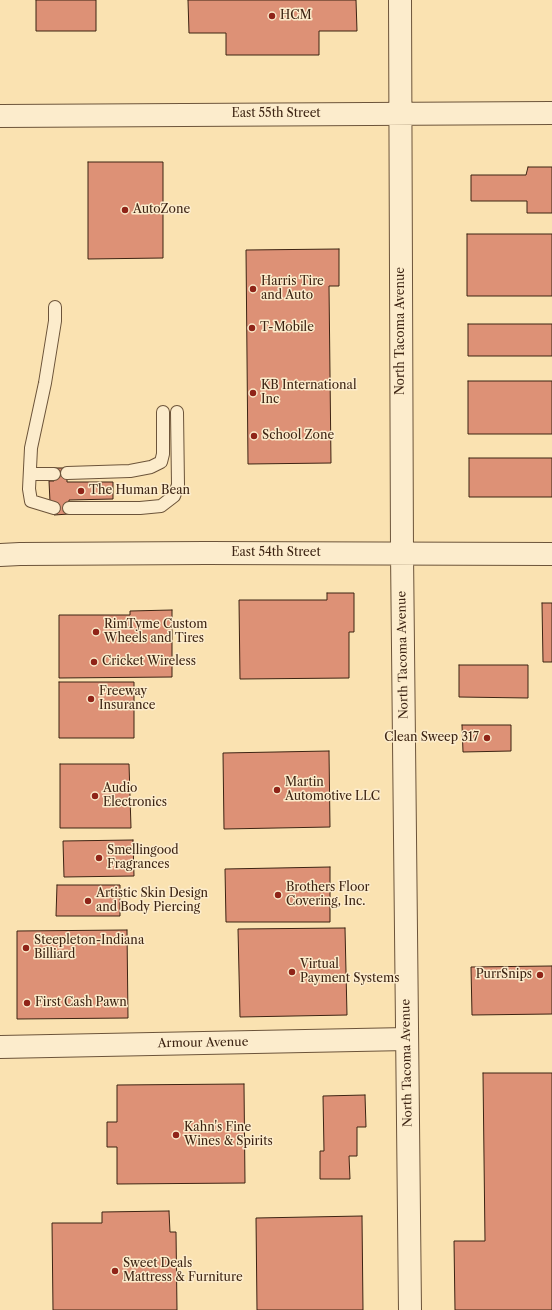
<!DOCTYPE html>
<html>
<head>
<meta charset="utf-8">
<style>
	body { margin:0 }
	canvas { display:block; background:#fae2b1 }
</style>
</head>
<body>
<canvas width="552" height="1310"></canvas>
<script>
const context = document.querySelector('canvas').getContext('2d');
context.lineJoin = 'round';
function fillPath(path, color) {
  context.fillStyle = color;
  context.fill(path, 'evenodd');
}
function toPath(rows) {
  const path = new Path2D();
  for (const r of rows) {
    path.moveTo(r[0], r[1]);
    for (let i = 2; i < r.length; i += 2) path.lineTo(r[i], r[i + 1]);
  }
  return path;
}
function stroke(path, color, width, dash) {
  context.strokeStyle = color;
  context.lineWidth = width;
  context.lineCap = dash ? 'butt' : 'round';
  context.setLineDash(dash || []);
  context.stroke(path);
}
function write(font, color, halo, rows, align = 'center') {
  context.font = font + ' "Libre Caslon Text",serif';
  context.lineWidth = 3;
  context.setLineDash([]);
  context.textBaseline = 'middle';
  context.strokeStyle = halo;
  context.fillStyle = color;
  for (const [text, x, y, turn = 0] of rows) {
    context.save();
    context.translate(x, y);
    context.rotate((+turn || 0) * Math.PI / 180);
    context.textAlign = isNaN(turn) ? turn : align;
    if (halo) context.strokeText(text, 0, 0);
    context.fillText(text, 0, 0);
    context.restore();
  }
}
const building = toPath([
	[36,0,96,0,96,31,36,31,36,0],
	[188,0,356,0,357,31,319,31,319,55,226,55,226,33,189,33,188,0],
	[88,162,163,162,163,258,88,259,88,162],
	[528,167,552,167,552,213,527,213,527,201,471,201,471,175,526,175,528,167],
	[467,234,552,234,552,296,467,296,467,234],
	[339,249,339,286,329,286,331,463,248,464,246,250,339,249],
	[468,324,552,324,552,356,468,356,468,324],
	[468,381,552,381,552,434,468,434,468,381],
	[469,458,552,458,552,497,469,497,469,458],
	[54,468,67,468,67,482,113,482,113,499,69,500,69,514,54,515,54,502,50,502,49,481,54,481,54,468],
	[327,593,354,593,354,632,349,632,349,678,240,679,239,600,327,600,327,593],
	[542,603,552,603,552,662,543,662,542,603],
	[172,610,172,677,59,678,59,615,130,615,130,611,172,610],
	[459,665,528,665,528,698,459,697,459,665],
	[59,682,134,682,134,738,59,738,59,682],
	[462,725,511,725,511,751,463,752,462,725],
	[329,751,330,827,224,829,223,753,329,751],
	[60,764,129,764,131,828,60,828,60,764],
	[133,840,134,876,64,877,63,841,133,840],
	[330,867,330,922,226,922,225,869,330,867],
	[57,885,120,885,120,916,56,916,57,885],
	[345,928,347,1015,240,1017,238,929,345,928],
	[127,930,128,1018,17,1019,17,931,127,930],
	[552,966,552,1014,472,1015,471,967,552,966],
	[483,1073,552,1073,552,1310,455,1310,454,1241,485,1241,483,1073],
	[244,1084,245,1183,117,1184,117,1147,107,1147,107,1122,117,1122,117,1085,244,1084],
	[365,1095,366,1127,357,1127,357,1156,349,1156,350,1179,320,1179,320,1151,324,1151,323,1096,365,1095],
	[169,1211,170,1232,176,1232,177,1310,53,1310,52,1223,102,1223,102,1212,169,1211],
	[362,1216,363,1310,257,1310,256,1218,362,1216]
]);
const service = toPath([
	[67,473,130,471,151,467,161,462,163,454,163,412],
	[30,474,54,474],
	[54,508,31,501,29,489,31,448,45,383,55,321,55,307],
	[69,508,140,508,161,506,174,496,178,485,177,412]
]);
const minor = toPath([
	[400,0,402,553,410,1310],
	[0,116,552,113],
	[0,555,20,554,206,553,552,554],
	[0,1047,407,1039]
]);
const markers = [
	[272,16,4,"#8f2418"],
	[125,210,4,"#8f2418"],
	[253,289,4,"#8f2418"],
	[252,328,4,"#8f2418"],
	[253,393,4,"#8f2418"],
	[254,436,4,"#8f2418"],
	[81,491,4,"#8f2418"],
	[96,632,4,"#8f2418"],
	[94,662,4,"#8f2418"],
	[91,699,4,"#8f2418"],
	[487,738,4,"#8f2418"],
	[277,790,4,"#8f2418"],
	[95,796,4,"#8f2418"],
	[99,858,4,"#8f2418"],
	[278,895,4,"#8f2418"],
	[88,901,4,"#8f2418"],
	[26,948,4,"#8f2418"],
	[292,972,4,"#8f2418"],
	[540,975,4,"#8f2418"],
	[27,1003,4,"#8f2418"],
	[176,1135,4,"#8f2418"],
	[115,1271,4,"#8f2418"]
];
const poiNames = [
	["HCM",280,16],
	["AutoZone",133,210],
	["Harris Tire",261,282],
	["and Auto",261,296],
	["T-Mobile",260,328],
	["KB International",261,386],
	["Inc",261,400],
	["School Zone",262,436],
	["The Human Bean",89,491],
	["RimTyme Custom",104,625],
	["Wheels and Tires",104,639],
	["Cricket Wireless",102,662],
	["Freeway",99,692],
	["Insurance",99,706],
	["Clean Sweep 317",479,738,"right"],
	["Martin",285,783],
	["Automotive LLC",285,797],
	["Audio",103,789],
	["Electronics",103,803],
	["Smellingood",107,851],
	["Fragrances",107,865],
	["Brothers Floor",286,888],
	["Covering, Inc.",286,902],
	["Artistic Skin Design",96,894],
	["and Body Piercing",96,908],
	["Steepleton-Indiana",34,941],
	["Billiard",34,955],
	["Virtual",300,965],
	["Payment Systems",300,979],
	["PurrSnips",532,975,"right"],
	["First Cash Pawn",35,1003],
	["Kahn's Fine",184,1128],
	["Wines & Spirits",184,1142],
	["Sweet Deals",123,1264],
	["Mattress & Furniture",123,1278]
];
const streetNames = [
	["East 55th Street",276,114],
	["North Tacoma Avenue",401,331,-90],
	["East 54th Street",276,553],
	["North Tacoma Avenue",403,655,-91],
	["Armour Avenue",203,1043,-1],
	["North Tacoma Avenue",407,1063,-91]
];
fillPath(building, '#dd9176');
stroke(building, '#3d2413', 1);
stroke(service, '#6c543a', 14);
stroke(minor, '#6c543a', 24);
stroke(service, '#fceccc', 12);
stroke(minor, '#fceccc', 22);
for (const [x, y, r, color] of markers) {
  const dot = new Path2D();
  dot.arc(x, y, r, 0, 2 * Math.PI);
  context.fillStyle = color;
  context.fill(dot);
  stroke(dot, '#fceccc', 1.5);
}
write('12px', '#3d2413', '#fceccc', poiNames, 'left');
write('12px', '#3d2413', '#fceccc', streetNames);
</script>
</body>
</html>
